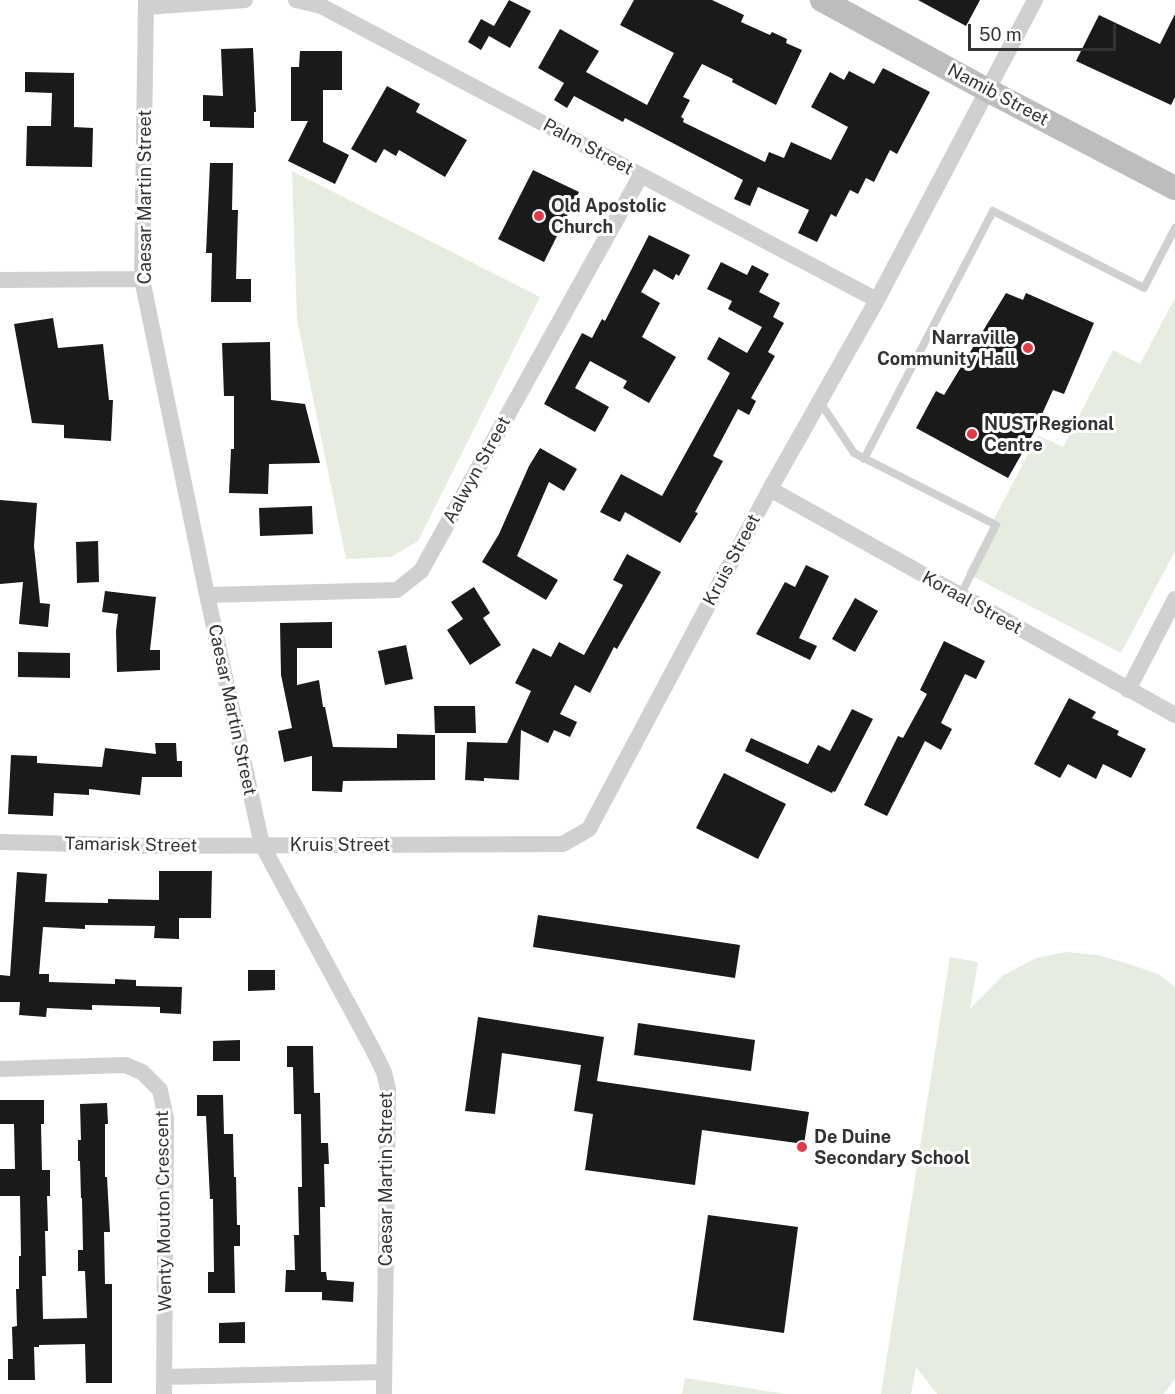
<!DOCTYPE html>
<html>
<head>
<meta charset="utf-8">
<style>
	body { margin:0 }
	#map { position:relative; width:1175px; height:1394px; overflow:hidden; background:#fff; font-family:"Public Sans",sans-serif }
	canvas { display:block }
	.scale { position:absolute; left:968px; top:24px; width:148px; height:27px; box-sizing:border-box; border:3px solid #333; border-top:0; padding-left:8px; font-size:18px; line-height:21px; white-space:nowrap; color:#333; -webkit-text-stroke:4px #fff; paint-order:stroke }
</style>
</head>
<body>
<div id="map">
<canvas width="1175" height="1394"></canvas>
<div class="scale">50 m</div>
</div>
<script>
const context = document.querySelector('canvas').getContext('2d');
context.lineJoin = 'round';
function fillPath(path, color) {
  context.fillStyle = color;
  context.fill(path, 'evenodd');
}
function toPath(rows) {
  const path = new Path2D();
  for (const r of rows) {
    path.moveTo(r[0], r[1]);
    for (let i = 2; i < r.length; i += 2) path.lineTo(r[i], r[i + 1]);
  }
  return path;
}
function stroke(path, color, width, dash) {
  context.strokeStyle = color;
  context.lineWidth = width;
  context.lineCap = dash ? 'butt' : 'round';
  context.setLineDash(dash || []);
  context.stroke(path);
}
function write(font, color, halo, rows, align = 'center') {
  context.font = font + ' "Public Sans",sans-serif';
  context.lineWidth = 6;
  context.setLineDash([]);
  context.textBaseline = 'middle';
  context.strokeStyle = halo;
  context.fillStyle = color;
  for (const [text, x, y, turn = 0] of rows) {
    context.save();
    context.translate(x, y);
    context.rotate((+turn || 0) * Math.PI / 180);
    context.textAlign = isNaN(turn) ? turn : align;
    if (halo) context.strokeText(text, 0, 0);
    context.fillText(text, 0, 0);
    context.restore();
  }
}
const green = toPath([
	[292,171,540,297,418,541,391,557,346,559,297,320],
	[1175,298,1175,551,1121,653,966,573,1038,435,1063,447,1113,350,1140,364],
	[1066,952,1098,955,1129,964,1158,974,1175,987,1175,1379,1164,1394,937,1394,916,1367,911,1394,881,1394,950,957,978,962,970,1009,1002,976,1036,958],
	[685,1378,785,1394,682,1394]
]);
const building = toPath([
	[509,0,531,11,510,48,489,36,481,50,468,42,481,19,494,26],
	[634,0,712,0,744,15,741,22,770,35,772,32,787,39,786,43,802,50,776,105,732,82,733,79,702,64,683,97,690,100,681,117,684,119,683,122,765,162,769,152,784,158,791,142,831,160,848,127,811,107,830,72,844,80,849,71,874,84,883,68,930,92,897,154,890,150,874,182,866,178,858,194,850,190,836,217,831,214,817,242,798,233,809,210,758,187,750,206,734,199,743,180,625,118,623,122,574,96,567,108,554,100,564,83,538,68,560,29,599,51,586,72,647,105,674,53,620,25],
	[918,0,980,0,966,26],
	[1175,14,1175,97,1171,105,1076,61,1099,15,1160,44],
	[253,48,256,112,254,112,254,128,210,127,210,121,203,121,203,95,223,96,221,49],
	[300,51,342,51,342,90,323,90,323,142,349,155,335,184,288,161,308,121,291,121,291,67,299,67],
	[25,72,74,73,74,127,93,128,92,167,26,166,27,126,51,126,52,93,25,92],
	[387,86,420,104,416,112,467,140,445,177,399,150,396,156,384,149,376,163,351,149],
	[210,163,233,163,232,210,238,210,236,279,251,279,251,302,211,302,212,253,206,253],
	[533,170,579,192,544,262,498,239],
	[649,235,690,255,679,276,676,274,673,280,654,269,641,292,660,303,642,337,676,357,649,403,623,388,627,381,590,361,575,388,609,407,595,432,544,404,582,333,592,338,602,319,605,321],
	[721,262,747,275,752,265,769,274,759,292,780,303,773,317,784,323,768,352,775,356,751,398,756,401,749,415,738,409,713,456,723,461,695,512,698,513,680,543,625,512,620,522,600,512,621,474,662,496,730,373,707,359,719,337,747,353,762,327,728,309,732,301,707,289],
	[1006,293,1023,300,1026,293,1094,323,1064,394,1053,390,1033,434,1008,478,916,428,936,391,944,395],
	[53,318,58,348,103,344,109,400,113,400,111,441,64,438,64,425,32,423,14,324],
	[270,342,271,400,305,404,320,463,269,464,268,494,229,493,231,449,234,449,234,396,224,396,222,343],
	[540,448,577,469,564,491,549,482,517,556,558,580,546,600,482,562,499,534,529,466],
	[0,500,37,503,34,546,40,603,50,604,48,627,19,624,23,582,0,584],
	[312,506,313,534,260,536,259,508],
	[98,541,99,582,77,583,76,542],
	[627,554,661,572,617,649,614,647,590,693,575,685,560,714,577,722,570,737,554,730,548,743,521,730,519,780,484,778,484,781,465,780,467,742,507,743,531,691,515,683,533,648,551,657,559,642,584,655,623,585,613,580],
	[806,565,829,576,799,638,817,646,810,660,756,634,785,582,795,587],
	[474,587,490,613,483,618,501,645,470,665,447,630,463,619,451,602],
	[105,591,156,597,150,650,160,650,160,670,117,672,116,631,118,614,102,612],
	[855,598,878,611,855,652,832,639],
	[332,622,332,648,297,648,297,685,319,680,323,707,325,707,333,747,397,748,397,734,435,735,435,780,343,781,342,792,312,791,312,756,284,762,278,731,292,728,281,675,280,623],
	[944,641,985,661,976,679,965,674,941,723,952,729,941,750,925,741,887,816,864,805,898,736,903,738,927,694,920,690],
	[406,645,413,679,385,685,378,651],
	[18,652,70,653,70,678,18,677],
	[1069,698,1096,712,1092,718,1119,731,1117,735,1146,749,1131,778,1103,764,1096,779,1068,764,1060,778,1034,764],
	[434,706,475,706,476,733,435,733],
	[852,709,873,719,835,792,833,791,832,793,745,751,751,738,808,764,818,745,830,751],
	[155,743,176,743,177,761,182,761,182,777,142,777,140,795,89,789,89,795,54,793,53,816,8,814,11,755,37,756,37,763,102,767,105,748,156,754],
	[724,773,786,804,758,859,696,828],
	[159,871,212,871,211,918,179,918,179,939,154,938,155,926,85,925,85,929,43,927,39,974,49,974,49,982,115,984,115,979,136,980,136,986,182,987,181,1014,160,1013,160,1007,92,1005,92,1010,47,1008,46,1017,19,1015,20,1002,0,1002,0,975,10,976,17,872,47,874,45,902,108,903,108,899,159,900],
	[538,915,740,945,735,978,533,947],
	[248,970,275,970,275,990,248,991],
	[478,1017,604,1037,597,1081,809,1112,804,1144,702,1130,695,1185,585,1170,593,1114,574,1111,581,1065,502,1053,495,1114,465,1111],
	[638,1023,755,1040,751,1071,634,1055],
	[240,1040,240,1061,213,1061,213,1041],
	[287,1046,313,1046,314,1093,320,1093,321,1143,328,1143,329,1164,324,1164,325,1207,320,1207,321,1272,326,1272,327,1280,354,1282,353,1302,322,1300,322,1292,285,1292,286,1270,295,1270,294,1235,299,1235,298,1187,302,1187,301,1114,294,1114,293,1067,287,1067],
	[197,1095,223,1095,224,1134,233,1134,234,1177,236,1177,237,1225,240,1225,240,1246,234,1246,235,1293,208,1293,208,1272,214,1272,213,1199,210,1199,206,1116,197,1116],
	[0,1100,44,1100,44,1124,41,1124,42,1170,50,1170,50,1196,47,1196,48,1231,45,1231,46,1276,42,1276,43,1319,87,1318,85,1271,78,1271,78,1250,83,1250,82,1198,81,1198,80,1161,78,1161,78,1140,81,1140,80,1104,107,1103,108,1124,105,1124,105,1177,107,1177,110,1232,104,1232,105,1284,112,1284,112,1383,86,1383,85,1344,39,1345,39,1347,34,1347,35,1380,8,1380,8,1359,13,1359,12,1327,17,1326,16,1289,19,1289,19,1256,21,1256,20,1196,0,1196,0,1169,15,1169,14,1124,0,1124],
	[708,1215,798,1227,784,1333,693,1320],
	[245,1322,245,1343,219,1343,219,1323]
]);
const lane = toPath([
	[820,402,854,453,996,525,960,596],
	[864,459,993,211,1144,288,1175,228]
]);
const street = toPath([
	[146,0,142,279,207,595,262,845,372,1048,384,1072,388,1089,384,1394],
	[296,0,321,6,877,300],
	[146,7,245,0],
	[0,280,142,279],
	[770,489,1175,715],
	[207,595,397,590,421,571,641,175],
	[1128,690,1175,599],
	[0,842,154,846,563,844,589,829,770,489,877,300,1035,0],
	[0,1069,125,1065,142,1072,160,1090,166,1119,164,1394],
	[164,1377,384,1372]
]);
const secondary = toPath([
	[822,0,987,90,1175,188]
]);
const markers = [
	[539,216,6,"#e63946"],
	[1028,348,6,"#e63946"],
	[972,434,6,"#e63946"],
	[802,1147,6,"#e63946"]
];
const streetNames = [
	["Namib Street",998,95,28],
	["Palm Street",588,147,28],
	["Caesar Martin Street",145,197,-90],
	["Aalwyn Street",477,470,-61],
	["Kruis Street",732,560,-62],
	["Koraal Street",972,603,29],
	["Caesar Martin Street",232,710,78],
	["Tamarisk Street",131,845,1],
	["Kruis Street",340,845],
	["Caesar Martin Street",386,1179,-90],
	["Wenty Mouton Crescent",164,1211,-91]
];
const poiNames = [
	["Old Apostolic",551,206],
	["Church",551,227],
	["Narraville",1016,338,"right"],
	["Community Hall",1016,359,"right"],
	["NUST Regional",984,424],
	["Centre",984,445],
	["De Duine",814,1137],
	["Secondary School",814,1158]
];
fillPath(green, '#e6ecdf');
fillPath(building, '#1a1a1a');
stroke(lane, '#d0d0d0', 8);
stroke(street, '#d0d0d0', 16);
stroke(secondary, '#bdbdbd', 24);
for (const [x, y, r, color] of markers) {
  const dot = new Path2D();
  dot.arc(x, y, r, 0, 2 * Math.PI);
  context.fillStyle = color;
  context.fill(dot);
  stroke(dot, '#fff', 2);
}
write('18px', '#333', '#fff', streetNames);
write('bold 18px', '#333', '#fff', poiNames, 'left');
</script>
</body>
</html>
